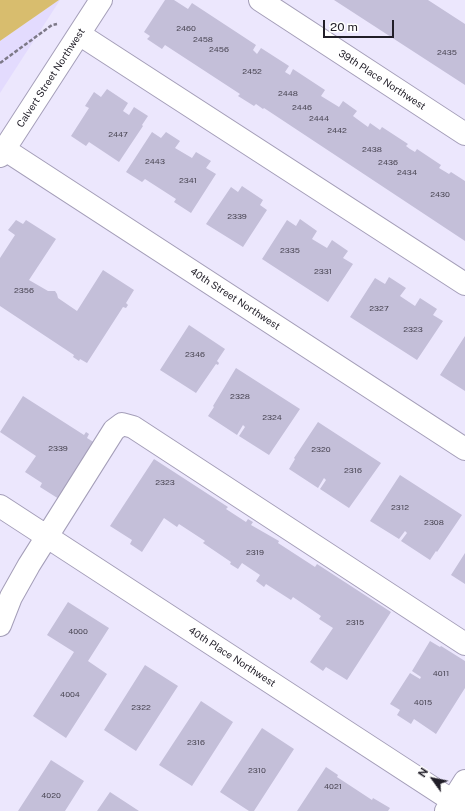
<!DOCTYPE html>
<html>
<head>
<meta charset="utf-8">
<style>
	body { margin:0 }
	#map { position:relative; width:465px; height:811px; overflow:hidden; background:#ece7fd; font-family:"Public Sans",sans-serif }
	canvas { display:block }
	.north { position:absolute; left:413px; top:759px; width:40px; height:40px; -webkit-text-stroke:3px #fff; paint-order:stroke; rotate:303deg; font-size:11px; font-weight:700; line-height:16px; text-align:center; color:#211e28 }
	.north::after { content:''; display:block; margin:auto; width:14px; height:18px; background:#211e28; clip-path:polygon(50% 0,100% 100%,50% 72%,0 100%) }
	.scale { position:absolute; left:323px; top:20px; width:71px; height:18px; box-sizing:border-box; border:2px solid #211e28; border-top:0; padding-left:5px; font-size:12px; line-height:14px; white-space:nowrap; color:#211e28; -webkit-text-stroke:3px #fff; paint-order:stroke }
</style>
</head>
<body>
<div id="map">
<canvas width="465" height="811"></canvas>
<div class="north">N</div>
<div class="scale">20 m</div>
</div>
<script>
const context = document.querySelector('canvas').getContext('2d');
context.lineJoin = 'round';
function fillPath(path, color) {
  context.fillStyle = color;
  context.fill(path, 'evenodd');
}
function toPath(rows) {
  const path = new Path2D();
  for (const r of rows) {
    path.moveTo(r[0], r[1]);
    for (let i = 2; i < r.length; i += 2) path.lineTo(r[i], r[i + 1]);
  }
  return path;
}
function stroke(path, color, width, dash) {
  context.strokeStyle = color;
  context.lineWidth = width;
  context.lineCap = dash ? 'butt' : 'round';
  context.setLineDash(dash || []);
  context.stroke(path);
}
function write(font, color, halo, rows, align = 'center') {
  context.font = font + ' "Public Sans",sans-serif';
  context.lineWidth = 3;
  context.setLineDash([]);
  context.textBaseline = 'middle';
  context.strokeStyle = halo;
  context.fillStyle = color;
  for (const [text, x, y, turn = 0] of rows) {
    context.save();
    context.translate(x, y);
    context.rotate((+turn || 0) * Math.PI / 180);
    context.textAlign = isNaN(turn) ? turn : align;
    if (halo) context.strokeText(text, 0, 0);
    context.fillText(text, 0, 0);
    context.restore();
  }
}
const built = toPath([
	[59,0,60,0,0,93,0,41]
]);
const green = toPath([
	[0,0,59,0,0,41]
]);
const building = toPath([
	[165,0,174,0,188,9,192,3,256,45,253,50,257,54,261,48,289,66,285,72,290,75,293,69,325,90,321,96,339,107,343,101,357,111,353,116,357,119,368,127,370,123,380,130,382,127,408,144,406,146,410,149,415,152,417,149,441,165,439,168,449,174,451,172,465,181,465,241,264,108,263,109,256,104,254,106,238,96,240,94,165,45,162,49,147,39,150,36,144,32],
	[334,0,428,0,465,24,465,85],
	[107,89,128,103,123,111,129,115,134,107,148,116,142,125,143,126,119,162,89,142,86,146,71,136,89,108,85,106,94,92,101,97],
	[152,132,161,138,166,132,180,141,175,148,192,158,196,152,211,161,206,168,216,174,191,213,174,202,176,199,145,179,142,182,126,172],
	[242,186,263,200,260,205,267,210,243,247,206,224,231,187,238,192],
	[300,219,317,231,312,239,327,248,332,240,348,251,343,258,353,264,328,302,262,259,287,220,296,226],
	[16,220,23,224,26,220,56,239,29,280,48,291,55,291,57,294,58,298,77,311,103,270,134,290,126,303,128,305,126,308,123,307,87,363,80,359,79,361,73,357,74,355,0,306,0,258,15,235,8,230],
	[389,277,406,288,400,296,415,306,420,298,437,309,433,315,443,321,417,360,350,317,375,278,385,284],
	[189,325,225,349,217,361,219,363,218,365,216,364,196,393,160,370],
	[465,336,465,391,440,375],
	[236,368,300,409,269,455,239,436,245,427,243,425,237,435,208,416,214,407,213,406],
	[23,396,84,435,86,432,89,434,87,438,95,443,59,499,40,487,42,483,25,472,36,456,0,432],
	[318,422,381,463,349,508,320,489,326,480,324,478,318,488,289,469,295,459,294,458],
	[154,459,228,507,226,509,246,522,248,519,253,522,251,525,279,541,278,543,315,567,317,564,391,612,347,680,326,667,323,671,310,662,333,628,319,619,321,616,293,597,291,600,266,584,264,587,256,581,260,575,242,563,238,569,230,564,231,562,203,543,205,541,179,524,177,527,164,518,142,552,130,544,132,540,110,526],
	[400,475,462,515,437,552,436,551,430,560,401,541,407,533,405,531,399,539,370,521],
	[465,553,465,584,451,575],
	[68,602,109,628,88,661,107,674,66,738,33,716,74,652,47,635],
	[430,641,440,647,441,646,465,661,465,688,436,734,414,719,411,724,397,715,400,710,390,704,410,673,420,679,421,677,412,671],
	[145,665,178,686,136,751,104,730],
	[201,701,233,722,192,786,159,765],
	[262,728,294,749,254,811,249,811,220,792],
	[51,760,84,781,65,811,18,811],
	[326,767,338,775,337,777,372,800,373,798,390,808,388,811,297,811],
	[110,792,139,811,97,811]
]);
const path = toPath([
	[0,63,52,25,57,24]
]);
const minor = toPath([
	[260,0,465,134],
	[79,34,465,284],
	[4,149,465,449],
	[0,156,101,0],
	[0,506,465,809],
	[0,625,11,597,29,565,114,430,122,424,133,427,465,644],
	[446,811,465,781]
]);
const numberNames = [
	["2460",186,29],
	["2458",203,40],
	["2456",219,50],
	["2435",447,53],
	["2452",252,72],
	["2448",288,94],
	["2446",302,108],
	["2444",319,119],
	["2442",337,131],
	["2447",118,135],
	["2438",372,150],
	["2443",155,162],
	["2436",388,163],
	["2434",407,173],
	["2341",188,181],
	["2430",440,195],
	["2339",237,217],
	["2335",290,251],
	["2331",323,272],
	["2356",24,291],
	["2327",379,309],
	["2323",413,330],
	["2346",195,355],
	["2328",240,397],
	["2324",272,418],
	["2339",58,449],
	["2320",321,450],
	["2316",353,471],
	["2323",165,483],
	["2312",400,508],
	["2308",434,523],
	["2319",255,553],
	["2315",355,623],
	["4000",78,632],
	["4011",441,674],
	["4004",70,695],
	["4015",423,703],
	["2322",141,708],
	["2316",196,743],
	["2310",257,771],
	["4021",333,787],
	["4020",51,796]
];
const streetNames = [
	["Calvert Street Northwest",51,78,-57],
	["39th Place Northwest",382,80,33],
	["40th Street Northwest",235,299,33],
	["40th Place Northwest",232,657,33]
];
fillPath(built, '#e3dbfe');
fillPath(green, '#d8bd6e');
fillPath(building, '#c4bfd9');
stroke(minor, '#a49eb8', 24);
stroke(path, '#7d7988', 2.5, [4, 2]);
stroke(minor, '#fff', 22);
write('8px', '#4a4654', null, numberNames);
write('10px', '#211e28', '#fff', streetNames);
</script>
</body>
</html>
